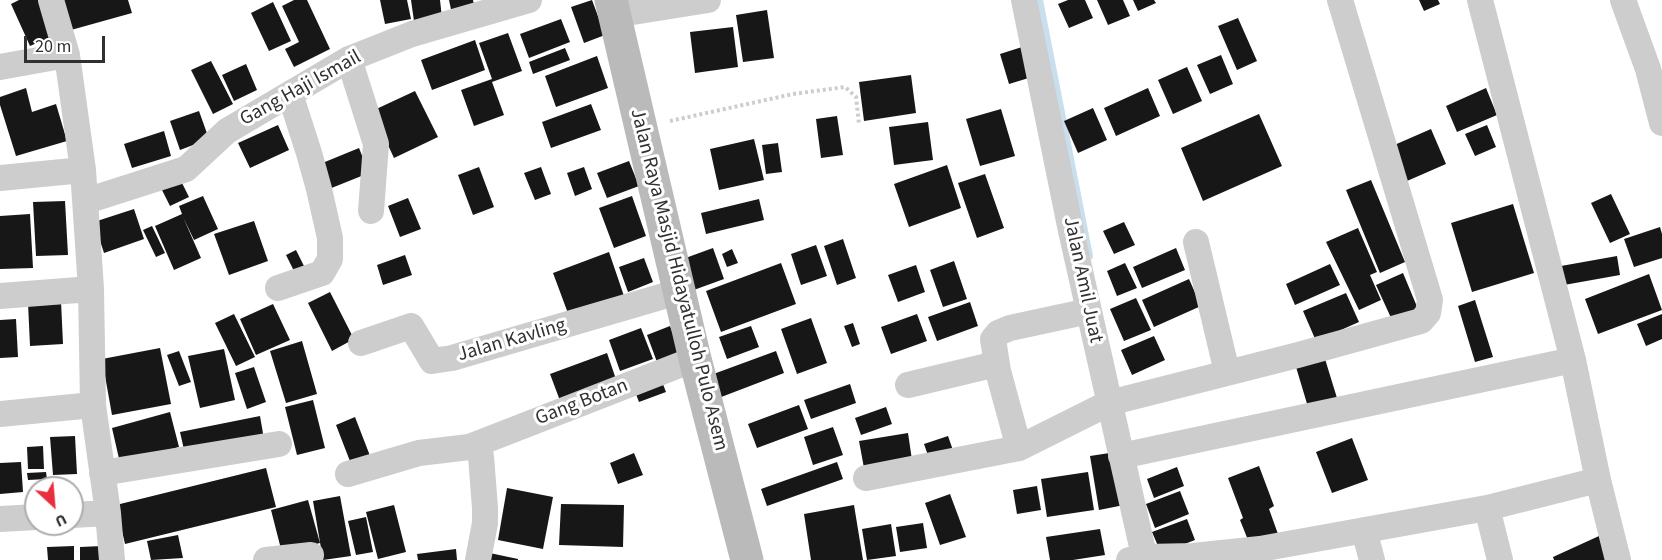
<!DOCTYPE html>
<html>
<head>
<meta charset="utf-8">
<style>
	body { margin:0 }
	#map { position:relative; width:1662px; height:560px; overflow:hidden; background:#fff; font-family:"Source Sans 3",sans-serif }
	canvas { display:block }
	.north { position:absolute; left:24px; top:476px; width:60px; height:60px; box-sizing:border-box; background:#fff; border:2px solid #acacac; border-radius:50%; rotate:154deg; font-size:16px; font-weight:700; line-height:24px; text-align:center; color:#303030 }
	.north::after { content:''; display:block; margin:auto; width:21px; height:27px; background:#e92f3d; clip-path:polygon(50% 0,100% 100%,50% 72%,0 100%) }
	.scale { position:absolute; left:24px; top:36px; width:81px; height:27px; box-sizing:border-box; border:3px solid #303030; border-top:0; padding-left:8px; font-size:18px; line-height:21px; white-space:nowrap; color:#303030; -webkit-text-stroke:4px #fff; paint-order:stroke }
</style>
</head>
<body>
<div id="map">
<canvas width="1662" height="560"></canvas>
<div class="north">U</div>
<div class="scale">20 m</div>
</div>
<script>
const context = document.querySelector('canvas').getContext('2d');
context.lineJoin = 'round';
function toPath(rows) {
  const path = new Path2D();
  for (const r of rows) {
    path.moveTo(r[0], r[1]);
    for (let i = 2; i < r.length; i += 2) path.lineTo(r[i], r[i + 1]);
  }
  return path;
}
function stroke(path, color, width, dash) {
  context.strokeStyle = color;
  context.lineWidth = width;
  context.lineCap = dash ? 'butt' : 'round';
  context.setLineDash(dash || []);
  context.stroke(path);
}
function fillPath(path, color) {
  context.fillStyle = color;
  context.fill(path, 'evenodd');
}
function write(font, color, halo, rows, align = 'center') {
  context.font = font + ' "Source Sans 3",sans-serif';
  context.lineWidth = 6;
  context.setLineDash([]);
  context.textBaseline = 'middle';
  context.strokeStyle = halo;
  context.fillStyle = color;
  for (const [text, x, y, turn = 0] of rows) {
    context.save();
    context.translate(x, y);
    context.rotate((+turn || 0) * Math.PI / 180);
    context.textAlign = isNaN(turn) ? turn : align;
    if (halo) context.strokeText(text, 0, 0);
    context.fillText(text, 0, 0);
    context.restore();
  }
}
const stream = toPath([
	[1039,0,1089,256]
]);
const building = toPath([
	[19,0,38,0,53,36,30,46,11,4],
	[63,0,128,0,132,13,71,30],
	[294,0,307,0,330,49,294,67,285,49,299,42,282,6],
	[380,0,407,0,411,19,385,24],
	[411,0,440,0,442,18,414,21],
	[449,0,473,0,476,14,453,19],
	[592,0,605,35,584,43,571,7],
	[1068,0,1085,0,1093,18,1069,28,1058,4],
	[1097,0,1123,0,1130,16,1108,25],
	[1133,0,1154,0,1156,3,1138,11],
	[1419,0,1438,0,1440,4,1424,11],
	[273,2,291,41,269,51,251,13],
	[767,10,774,58,743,62,736,15],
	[1238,18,1257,61,1237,70,1218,26],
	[561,19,570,42,529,58,520,34],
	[733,27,738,67,695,73,690,32],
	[508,33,522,71,492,82,504,115,474,126,461,90,492,79,479,43],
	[475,40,485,70,432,90,421,60],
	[1022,47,1032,77,1009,84,1000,54],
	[565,48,570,60,533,74,529,62],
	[1221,55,1233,84,1210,94,1197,65],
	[597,56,608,88,556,107,545,76],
	[211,61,233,104,213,114,191,70],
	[246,64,257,90,234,101,222,75],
	[1187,67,1202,101,1173,114,1158,80],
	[911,75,916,113,864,121,859,82],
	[26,88,32,112,56,104,67,141,16,156,0,105,0,97],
	[1148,88,1160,116,1116,136,1104,108],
	[1486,88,1497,115,1457,132,1446,106],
	[415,91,438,137,394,158,372,111],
	[591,104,601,130,551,148,542,122],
	[1093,108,1107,140,1078,153,1064,121],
	[1001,109,1015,156,980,166,966,119],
	[199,111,209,139,180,150,170,121],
	[1259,114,1282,166,1203,201,1181,148],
	[837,116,843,155,821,158,816,119],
	[928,122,933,160,894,165,889,127],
	[278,125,289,150,250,168,238,143],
	[1487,125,1496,147,1475,156,1465,134],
	[1431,129,1446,164,1407,181,1392,146],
	[164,131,171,156,132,168,124,144],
	[754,139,764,180,719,190,710,149],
	[778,143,782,172,766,174,762,145],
	[359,148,369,173,329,189,320,164],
	[629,161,639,186,607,198,597,173],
	[947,165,961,208,909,227,894,184],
	[479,167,494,207,473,215,458,175],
	[541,167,551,194,535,200,524,173],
	[584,167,592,189,575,196,567,173],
	[177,173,189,197,170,206,158,182],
	[985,174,1004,228,977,238,958,183],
	[1371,180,1405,262,1380,273,1346,190],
	[1611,194,1630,234,1610,243,1591,203],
	[203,196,218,229,194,240,183,217,201,258,174,270,155,226,182,214,179,206],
	[632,196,646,236,614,248,599,208],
	[408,198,421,229,400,237,388,206],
	[759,199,764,220,706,234,701,213],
	[65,201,68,255,36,256,33,202],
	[1513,204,1534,273,1472,292,1451,223],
	[134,209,144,239,104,253,94,222],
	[30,214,33,268,0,269,0,216],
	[254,221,268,261,229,275,214,234],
	[1124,222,1135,245,1114,254,1103,231],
	[152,226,165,253,156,257,143,230],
	[1660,227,1662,234,1662,258,1634,267,1624,239],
	[1358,228,1377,272,1370,275,1381,300,1359,310,1326,242],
	[843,239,856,278,837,285,824,246],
	[816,245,827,276,801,285,791,254],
	[713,248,724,279,691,291,680,260],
	[1176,248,1185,270,1142,288,1133,267],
	[732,249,738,263,727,267,722,254],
	[296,250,304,266,294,271,286,255],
	[609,252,624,296,569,316,553,273],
	[405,255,412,275,383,285,377,265],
	[1617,256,1620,275,1564,285,1561,266],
	[644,258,653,282,628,292,619,267],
	[954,261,967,299,943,307,930,270],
	[781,263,796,304,721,332,706,291],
	[1125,263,1137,288,1117,296,1107,271],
	[1330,264,1340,285,1295,305,1286,284],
	[916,265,925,292,898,302,888,275],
	[1403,273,1418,309,1392,320,1376,285],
	[1649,274,1662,310,1598,334,1585,299],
	[1189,279,1201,306,1154,327,1142,300],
	[330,292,354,339,332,351,308,303],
	[1346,293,1359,322,1316,341,1303,311],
	[1136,298,1151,330,1124,341,1110,309],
	[1475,300,1493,357,1475,362,1458,306],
	[61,301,63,344,30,346,28,303],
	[970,302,978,326,937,341,928,317],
	[273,304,290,340,256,355,240,319],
	[234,314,255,357,236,366,215,323],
	[917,314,927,341,891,354,881,327],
	[1662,314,1662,339,1646,346,1637,324],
	[811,318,827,363,797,374,781,329],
	[16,319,18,357,0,358,0,320],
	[853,323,860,344,852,347,844,326],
	[670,326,680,353,657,362,647,335],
	[751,326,759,347,727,359,719,337],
	[641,328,653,359,620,371,609,340],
	[1154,336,1165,360,1132,375,1121,350],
	[302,341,317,394,286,403,270,351],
	[160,348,171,404,112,415,102,359],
	[224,349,235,400,200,408,188,356],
	[179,351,191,382,179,386,167,355],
	[776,351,784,373,716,399,708,376],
	[607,353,618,385,562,406,550,374],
	[1325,359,1337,398,1308,407,1296,367],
	[254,367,266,402,247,409,235,373],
	[659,374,666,392,639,402,632,384],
	[850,384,856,403,811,419,804,400],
	[313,400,325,448,297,455,285,407],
	[799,405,808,429,757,448,748,424],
	[886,407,892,424,861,435,855,418],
	[170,412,179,447,120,463,112,428],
	[260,416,264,439,185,454,180,432],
	[355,417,372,461,353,469,336,425],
	[833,427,843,455,813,465,804,437],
	[908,433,912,460,864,468,859,441],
	[75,436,77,474,53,475,50,437],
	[948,436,955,456,931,464,924,444],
	[1352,438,1368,480,1332,493,1316,452],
	[43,446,44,469,28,469,27,447],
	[1116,452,1124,505,1099,510,1090,456],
	[634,453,643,475,618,484,610,463],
	[21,462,23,492,0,494,0,463],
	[837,462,843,479,767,506,761,489],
	[1259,466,1274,506,1269,509,1278,534,1250,545,1240,520,1243,518,1228,478],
	[1177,467,1184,486,1154,498,1147,479],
	[266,468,276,507,125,544,116,505],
	[46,472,47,479,28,480,27,473],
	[1088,472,1094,510,1047,517,1041,479],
	[1037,486,1041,510,1017,514,1013,490],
	[507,488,553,497,543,549,498,540],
	[1180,491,1189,514,1155,528,1146,504],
	[950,494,966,537,940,545,925,503],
	[340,496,351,556,323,560,313,501],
	[308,500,320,543,282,553,271,510],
	[561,504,624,505,623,547,559,545],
	[394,505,406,552,378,559,366,512],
	[854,505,863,560,811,560,804,514],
	[366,517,373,552,356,555,348,521],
	[1187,519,1195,540,1161,553,1152,532],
	[923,523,927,548,900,552,896,527],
	[891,524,896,556,867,560,862,529],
	[1100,529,1105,555,1073,560,1050,560,1046,537],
	[178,535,183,558,151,560,147,541],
	[1599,536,1609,560,1554,560,1553,557],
	[74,546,74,560,48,560,47,547],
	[102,546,102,560,80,560,80,547],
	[456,549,457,560,418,560,417,554],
	[485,552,518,559,518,560,483,560]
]);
const path = toPath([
	[670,121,793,94,845,87,856,97,859,124]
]);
const street = toPath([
	[51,0,67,55,83,170,91,289,93,405,108,513,112,560],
	[1024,0,1071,231,1145,560],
	[1480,0,1573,360,1598,480,1618,560],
	[1623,0,1648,69,1662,123],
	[614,15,708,0],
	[349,59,376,144,371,211],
	[0,67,67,55],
	[0,178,83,170],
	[86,201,186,169,227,131,349,59,412,34,529,0],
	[1196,242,1227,372],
	[278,288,322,273,330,259,330,238,319,189,309,153,290,94],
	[0,296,91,289],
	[361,343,411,326,432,361,452,358,681,291],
	[998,371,993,339,998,333,1010,328,1089,311],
	[908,385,992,365,998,371,1019,448],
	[0,414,93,405],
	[469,447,695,359],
	[1121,456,1573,360],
	[102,473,279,444],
	[348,474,419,453,469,447,477,449,481,456,485,508,485,523,478,560],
	[866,478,1019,448,1109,403,1298,355,1421,321,1428,313,1430,300,1428,293,1340,0],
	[1487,508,1500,560],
	[72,515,108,513],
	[0,519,36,517],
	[1364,530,1372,560],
	[266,560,311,555],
	[1129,560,1147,557,1193,556,1260,549,1487,508,1598,480]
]);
const secondary = toPath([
	[611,0,695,359,747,560]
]);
const streetNames = [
	["Gang Haji Ismail",301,89,-29],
	["Jalan Raya Masjid Hidayatulloh Pulo Asem",678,280,76],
	["Jalan Amil Juat",1082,280,78],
	["Jalan Kavling",512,341,-16],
	["Gang Botan",582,403,-21]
];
stroke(stream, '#c9dfed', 8);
fillPath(building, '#171717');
stroke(path, '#cdcdcd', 4, [3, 3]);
stroke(street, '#cdcdcd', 26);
stroke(secondary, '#bababa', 33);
write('20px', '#303030', '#fff', streetNames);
</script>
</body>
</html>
